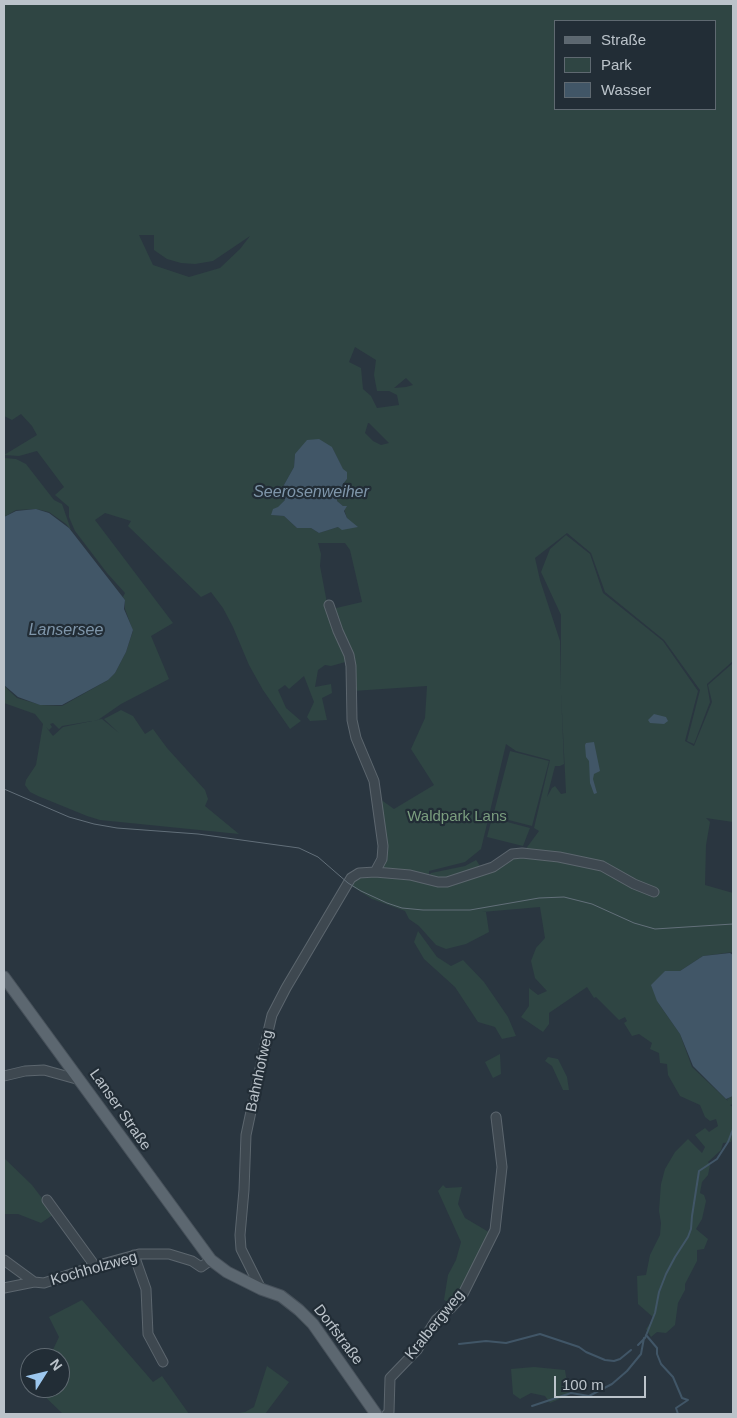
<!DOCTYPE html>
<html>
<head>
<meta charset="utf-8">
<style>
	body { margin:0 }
	#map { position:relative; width:737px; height:1418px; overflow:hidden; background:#2a3640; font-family:Arial,sans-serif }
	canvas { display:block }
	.frame { position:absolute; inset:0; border:5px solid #bbc3ca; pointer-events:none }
	.legend { position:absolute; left:554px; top:20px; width:162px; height:90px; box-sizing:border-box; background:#222d36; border:1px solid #5f6971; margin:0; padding:6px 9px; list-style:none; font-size:15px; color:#bbc3ca }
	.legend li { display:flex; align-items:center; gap:10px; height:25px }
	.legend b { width:25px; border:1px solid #5f6971 }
	.north { position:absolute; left:20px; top:1348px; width:50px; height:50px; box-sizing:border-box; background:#222d36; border:1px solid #5f6971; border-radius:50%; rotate:54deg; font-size:14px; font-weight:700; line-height:20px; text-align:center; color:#bbc3ca }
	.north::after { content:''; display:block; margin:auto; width:18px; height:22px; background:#9cc7ee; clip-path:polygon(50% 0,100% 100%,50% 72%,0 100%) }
	.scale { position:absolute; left:554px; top:1376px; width:92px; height:22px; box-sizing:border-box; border:2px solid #bbc3ca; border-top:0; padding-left:6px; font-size:15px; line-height:18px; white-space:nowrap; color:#bbc3ca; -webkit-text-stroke:4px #222d36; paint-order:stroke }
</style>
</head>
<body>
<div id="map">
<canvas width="737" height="1418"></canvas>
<div class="frame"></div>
<ul class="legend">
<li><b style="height:6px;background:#5c6770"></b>Straße</li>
<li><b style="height:14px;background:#2f4543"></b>Park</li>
<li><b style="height:14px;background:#415667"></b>Wasser</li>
</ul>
<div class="north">N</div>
<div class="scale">100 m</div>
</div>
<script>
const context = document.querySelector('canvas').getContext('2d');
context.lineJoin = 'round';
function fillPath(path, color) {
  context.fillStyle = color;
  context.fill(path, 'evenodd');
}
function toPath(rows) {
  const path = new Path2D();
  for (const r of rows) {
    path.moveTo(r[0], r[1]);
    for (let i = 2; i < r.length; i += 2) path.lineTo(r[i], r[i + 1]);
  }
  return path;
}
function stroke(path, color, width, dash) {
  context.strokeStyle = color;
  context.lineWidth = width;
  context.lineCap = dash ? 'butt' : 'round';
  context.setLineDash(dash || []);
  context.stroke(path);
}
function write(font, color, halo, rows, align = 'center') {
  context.font = font + ' Arial,sans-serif';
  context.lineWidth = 4.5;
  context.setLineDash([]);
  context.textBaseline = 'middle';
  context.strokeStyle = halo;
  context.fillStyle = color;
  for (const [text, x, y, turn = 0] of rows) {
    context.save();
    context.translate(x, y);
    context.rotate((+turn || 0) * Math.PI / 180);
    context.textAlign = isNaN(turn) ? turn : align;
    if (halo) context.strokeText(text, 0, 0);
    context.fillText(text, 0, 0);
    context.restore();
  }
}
const green = toPath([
	[4,4,733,4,733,661,707,684,710,702,694,744,687,741,700,690,664,640,605,592,591,553,567,533,535,558,540,580,560,641,561,690,561,615,541,572,550,549,566,535,590,554,603,593,663,641,698,691,685,741,694,746,712,702,708,685,733,663,733,822,706,818,710,822,706,845,705,885,733,893,733,952,703,956,680,971,665,971,657,1001,680,1034,692,1067,728,1101,727,1099,733,1096,733,1104,730,1105,733,1107,733,1136,731,1142,723,1143,721,1150,708,1162,710,1165,708,1175,702,1182,700,1193,704,1195,706,1201,702,1219,696,1229,708,1239,704,1249,697,1250,697,1261,685,1284,685,1290,678,1303,675,1325,666,1333,657,1332,651,1337,646,1329,654,1318,638,1304,637,1276,646,1275,650,1255,660,1235,661,1223,659,1211,661,1184,665,1169,675,1152,688,1139,702,1153,705,1147,695,1135,705,1128,709,1132,718,1126,716,1119,710,1121,705,1117,700,1105,680,1096,668,1075,667,1064,660,1063,659,1053,650,1049,652,1043,639,1034,632,1036,624,1023,627,1021,625,1017,619,1020,596,997,594,998,587,987,549,1013,549,1024,543,1032,521,1017,529,1006,529,988,538,995,547,991,535,978,531,961,536,948,545,938,540,907,482,912,486,912,489,932,466,944,446,949,436,945,419,926,409,919,405,911,372,899,350,885,354,879,380,869,380,799,394,809,434,785,411,749,425,718,427,686,353,691,353,660,332,609,362,602,350,550,345,543,318,543,321,554,320,566,327,603,349,661,331,666,325,665,318,670,315,687,331,684,332,693,322,698,327,720,310,721,307,717,314,702,304,676,289,689,285,685,278,690,286,708,301,721,290,729,263,690,249,665,233,627,223,608,211,592,201,597,128,526,131,521,105,513,95,520,173,623,151,636,169,679,121,704,98,720,62,726,59,729,53,723,50,724,52,727,49,730,46,727,53,736,63,727,102,719,119,733,104,719,121,710,133,716,145,734,153,729,167,748,205,790,208,799,205,806,239,834,100,820,87,816,38,796,30,792,25,785,26,780,36,765,43,724,35,714,4,703,4,686,17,698,41,705,62,706,108,680,115,673,126,652,133,631,125,609,125,600,123,597,125,593,107,573,75,531,69,517,69,507,55,495,64,487,37,451,19,456,4,455,37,435,32,426,21,414,12,420,4,416],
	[556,21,716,21,716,109,556,109],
	[139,235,154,235,154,250,167,259,181,263,195,264,213,261,250,236,240,249,220,268,189,277,153,265],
	[355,347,376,360,374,375,377,391,389,391,397,395,399,405,377,408,371,396,363,389,361,368,349,362],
	[406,378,413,385,406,387,394,388],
	[368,423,369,423,389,443,381,445,373,441,365,433],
	[332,447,347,479,343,484,343,490,338,493,337,501,343,506,347,518,338,527,319,533,311,528,297,528,284,516,272,515,285,500,280,492,294,467,295,454],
	[561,692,566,793,561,794,555,786,552,788,547,797,555,766,560,766,564,764],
	[506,744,516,751,550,760,534,828,539,831,525,850,480,873,480,866,476,860,465,866,431,873,429,876,429,871,465,862,481,849],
	[4,458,16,459,26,464,54,500,62,504,71,530,66,524,49,512,36,509,16,510,4,517],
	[510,751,549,761,532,826,493,816],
	[492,818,530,828,523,846,487,837],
	[418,931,437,957,451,966,463,960,484,982,508,1017,516,1036,502,1039,495,1027,478,1022,455,987,424,959,414,942],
	[500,1054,501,1074,493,1078,485,1062],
	[548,1057,558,1059,567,1077,569,1090,563,1090,552,1066,545,1061],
	[4,1158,32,1185,54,1214,41,1223,18,1214,4,1214],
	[443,1185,446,1188,462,1187,458,1204,465,1218,492,1234,462,1292,451,1303,444,1300,448,1275,456,1260,461,1242,438,1191],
	[82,1300,153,1382,162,1376,189,1414,63,1414,36,1388,60,1388,60,1358,49,1358,59,1337,49,1317],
	[267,1366,289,1382,265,1414,231,1414,245,1412,254,1407],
	[534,1367,565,1370,569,1395,550,1403,545,1396,531,1393,520,1399,513,1394,511,1369]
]);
const water = toPath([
	[319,439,332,447,343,469,347,472,347,479,343,484,343,490,338,493,337,501,343,506,347,506,344,511,347,518,358,527,342,530,338,527,319,533,311,528,297,528,284,516,271,515,273,509,278,507,285,500,280,492,294,467,295,454,307,440],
	[36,509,49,513,69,528,125,600,124,609,133,630,126,652,115,673,108,680,62,705,40,705,18,697,4,685,4,517,16,511],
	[654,714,666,717,668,721,664,724,650,723,648,720],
	[594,742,600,771,594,774,593,779,597,793,594,794,590,783,589,761,586,757,585,745,586,743],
	[730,953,733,955,733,1096,726,1099,693,1066,680,1034,657,1001,651,985,665,971,680,971,703,956]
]);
const stream = toPath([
	[646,1335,657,1348,657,1354,661,1364,673,1377,682,1398,688,1400,676,1408,678,1414],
	[459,1344,486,1341,506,1343,540,1334,579,1347,586,1352,605,1360,614,1361,620,1359,631,1350],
	[638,1345,645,1338,655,1313,659,1292,666,1274,675,1257,688,1237,691,1229,692,1216,699,1171,717,1159,728,1142,733,1129],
	[532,1406,571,1393,589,1396,612,1384,627,1371,641,1354,644,1338]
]);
const minor = toPath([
	[329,605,338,631,349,655,351,666,352,720,356,738,374,781,383,846,382,859,375,872],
	[4,1076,25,1071,44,1070,80,1080],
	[47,1200,95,1266],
	[134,1255,146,1289,148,1334,163,1362],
	[4,1260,34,1282],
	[4,1288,34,1282,44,1283,95,1266,139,1254,169,1254,192,1261,201,1267,211,1260],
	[261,1289,241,1249,240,1235,244,1190,246,1135,267,1036,272,1015,286,988,351,878,359,873,375,872,410,875,438,882,447,882,493,867,512,854,522,853,559,857,602,866,634,884,654,892],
	[387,1414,389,1412,390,1378,417,1350,436,1320,444,1313,451,1308,462,1296,495,1230,502,1167,496,1117]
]);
const major = toPath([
	[4,977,211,1260,227,1272,261,1289,281,1296,299,1310,313,1324,376,1414]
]);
const tram = toPath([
	[4,789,69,817,94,824,117,828,198,834,299,848,318,857,348,883,361,891,387,903,402,908,423,910,470,910,539,898,564,897,592,904,634,923,655,929,733,924]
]);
const parkNames = [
	["Waldpark Lans",457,817]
];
const streetNames = [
	["Bahnhofweg",260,1071,-78],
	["Lanser Straße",120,1110,55],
	["Kochholzweg",94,1269,-16],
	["Kralbergweg",435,1325,-51],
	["Dorfstraße",338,1335,53]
];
const waterNames = [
	["Seerosenweiher",311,493],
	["Lansersee",66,631]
];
fillPath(green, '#2f4543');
fillPath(water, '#415667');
stroke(stream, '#415667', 2);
stroke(minor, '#5c666e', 11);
stroke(major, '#47515a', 13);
stroke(minor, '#3e4850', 9);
stroke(major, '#5c6770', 11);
stroke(tram, '#626f79', 1);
write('15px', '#7b9e7f', '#222d36', parkNames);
write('15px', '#bbc3ca', '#222d36', streetNames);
write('italic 16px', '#7f96aa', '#222d36', waterNames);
</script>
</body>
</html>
